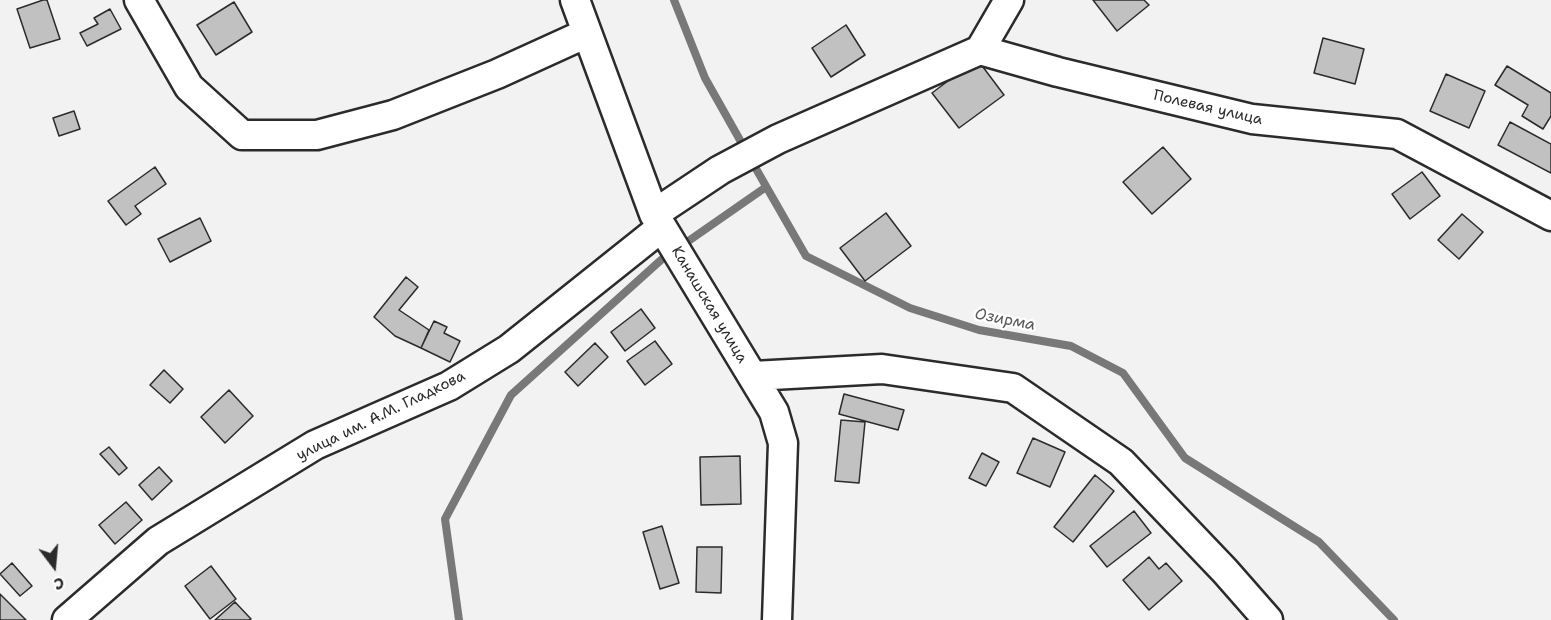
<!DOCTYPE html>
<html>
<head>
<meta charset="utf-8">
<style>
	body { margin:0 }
	#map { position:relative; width:1551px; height:620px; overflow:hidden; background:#f2f2f2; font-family:"Shantell Sans",sans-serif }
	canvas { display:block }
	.north { position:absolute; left:24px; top:536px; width:60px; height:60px; -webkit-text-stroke:4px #fff; paint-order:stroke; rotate:164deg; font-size:16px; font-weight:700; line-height:24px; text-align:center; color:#2b2b2b }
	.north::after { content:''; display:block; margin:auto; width:21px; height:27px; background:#2b2b2b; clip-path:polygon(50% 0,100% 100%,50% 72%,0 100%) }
</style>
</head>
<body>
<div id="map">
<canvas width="1551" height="620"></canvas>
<div class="north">С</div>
</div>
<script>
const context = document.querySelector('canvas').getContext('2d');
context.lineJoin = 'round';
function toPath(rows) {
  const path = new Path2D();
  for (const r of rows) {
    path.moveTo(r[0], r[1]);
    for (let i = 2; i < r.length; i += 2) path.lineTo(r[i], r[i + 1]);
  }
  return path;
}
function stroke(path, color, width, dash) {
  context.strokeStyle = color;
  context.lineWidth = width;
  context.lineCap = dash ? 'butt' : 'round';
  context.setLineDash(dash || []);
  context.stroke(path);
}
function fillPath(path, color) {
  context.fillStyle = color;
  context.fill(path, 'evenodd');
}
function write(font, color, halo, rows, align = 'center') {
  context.font = font + ' "Shantell Sans",sans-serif';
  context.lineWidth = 4.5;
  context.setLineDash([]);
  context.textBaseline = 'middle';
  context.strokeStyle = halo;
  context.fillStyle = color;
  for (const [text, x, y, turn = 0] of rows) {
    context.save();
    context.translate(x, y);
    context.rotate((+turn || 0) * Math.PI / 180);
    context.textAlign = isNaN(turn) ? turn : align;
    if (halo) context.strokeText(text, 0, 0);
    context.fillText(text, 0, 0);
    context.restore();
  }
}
const stream = toPath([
	[674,0,705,78,745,149],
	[751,160,806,256,910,308,979,330,1071,346,1123,373,1185,458,1319,542,1394,620],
	[687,242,766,187],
	[459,620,445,519,511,395,661,260]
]);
const building = toPath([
	[43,0,47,0,60,39,30,48,17,9,43,0],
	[1093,0,1144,0,1149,5,1117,31,1093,0],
	[234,2,252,32,216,55,197,25,234,2],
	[110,9,121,29,87,46,80,33,98,24,94,18,110,9],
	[846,25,865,55,831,77,812,48,846,25],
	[1323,38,1364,49,1355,84,1314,73,1323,38],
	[977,59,1004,95,959,128,932,93,977,59],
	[1507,66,1551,93,1551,116,1543,129,1522,116,1528,105,1495,85,1507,66],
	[1446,74,1485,91,1469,128,1430,111,1446,74],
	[74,111,80,129,59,136,53,118,74,111],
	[1510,122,1551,144,1551,173,1498,145,1510,122],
	[1163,147,1191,179,1152,214,1123,182,1163,147],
	[155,167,166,184,135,206,141,214,126,225,108,201,155,167],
	[1422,172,1440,196,1410,219,1392,194,1422,172],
	[886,213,911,246,865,281,840,248,886,213],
	[1462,214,1483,232,1459,259,1438,240,1462,214],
	[200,218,211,241,170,262,158,239,200,218],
	[406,277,418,287,399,310,429,330,421,348,395,336,374,317,406,277],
	[641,309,655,328,625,351,611,332,641,309],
	[434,321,447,327,444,333,460,341,450,362,421,348,434,321],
	[655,341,672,364,645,385,627,361,655,341],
	[595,343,608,357,578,386,565,372,595,343],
	[164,370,183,389,170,403,150,385,164,370],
	[229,390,253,416,225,443,201,417,229,390],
	[844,394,904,410,898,430,839,414,844,394],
	[841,420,865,422,859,483,835,481,841,420],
	[1033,438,1065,452,1050,487,1017,473,1033,438],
	[109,447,127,468,119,475,100,454,109,447],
	[982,453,999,462,986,486,969,478,982,453],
	[740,456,741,504,701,505,700,457,740,456],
	[159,467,172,481,152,500,139,485,159,467],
	[1095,475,1114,491,1073,542,1054,527,1095,475],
	[126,502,142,520,115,544,99,525,126,502],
	[1134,511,1151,533,1107,567,1090,546,1134,511],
	[662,526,679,583,660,589,643,532,662,526],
	[697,547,722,547,721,593,696,592,697,547],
	[1149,557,1159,569,1166,563,1182,581,1149,610,1123,580,1149,557],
	[12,563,32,586,20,596,0,574,12,563],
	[211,566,236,599,210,619,185,586,211,566],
	[0,594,26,620,0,620,0,594],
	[235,602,251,619,249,620,215,620,235,602]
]);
const minor = toPath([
	[139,0,189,87,242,135,317,135,393,115,497,74,587,33],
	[575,0,654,214,774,412,783,443,777,620],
	[1009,0,980,50,1058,72,1252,119,1397,134,1551,216],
	[654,214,720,170,778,139,980,50],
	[753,376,882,369,1013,388,1121,462,1225,571,1268,620],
	[67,620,158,541,315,445,449,386,509,349,662,227]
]);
const streetNames = [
	["Полевая улица",1208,108,13],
	["Канашская улица",709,305,59],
	["улица им. А.М. Гладкова",381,416,-26]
];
const waterNames = [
	["Озирма",1005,320,11]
];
stroke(stream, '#787878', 8);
fillPath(building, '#c1c1c1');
stroke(building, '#2b2b2b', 1.5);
stroke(minor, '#2b2b2b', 33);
stroke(minor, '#fff', 28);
write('15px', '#2b2b2b', '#fff', streetNames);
write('italic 16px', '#585858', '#fff', waterNames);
</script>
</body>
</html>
